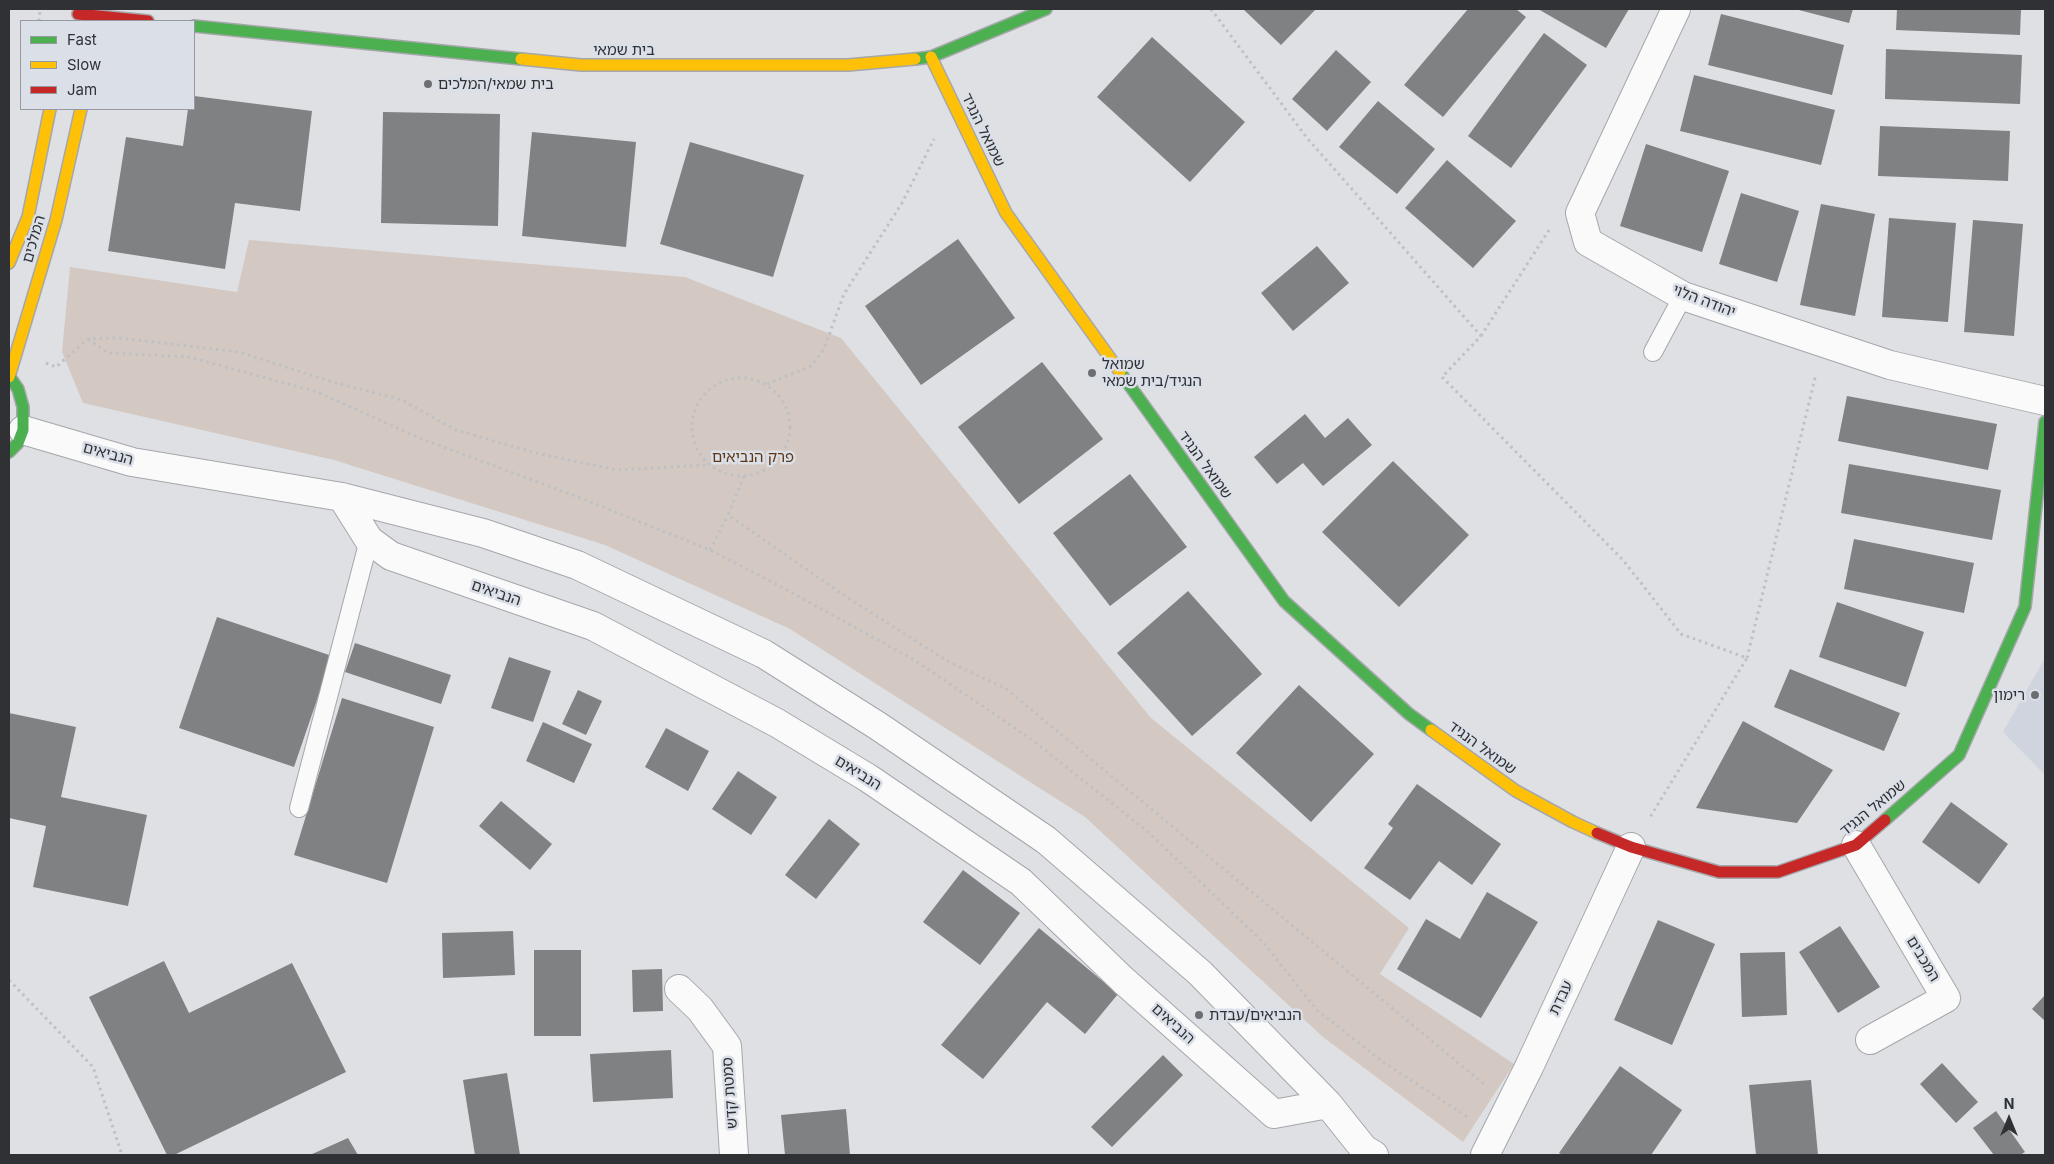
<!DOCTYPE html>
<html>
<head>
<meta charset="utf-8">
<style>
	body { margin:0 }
	#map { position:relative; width:2054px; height:1164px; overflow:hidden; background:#dee0e4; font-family:Inter,sans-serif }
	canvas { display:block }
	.frame { position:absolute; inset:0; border:10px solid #2f3134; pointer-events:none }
	.legend { position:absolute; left:20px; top:20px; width:175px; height:90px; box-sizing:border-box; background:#dbdfe7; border:1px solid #96999f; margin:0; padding:6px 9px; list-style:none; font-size:15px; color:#2f3134 }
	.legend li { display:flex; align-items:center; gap:10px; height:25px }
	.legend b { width:25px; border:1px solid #96999f }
	.north { position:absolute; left:1984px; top:1094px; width:50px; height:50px; -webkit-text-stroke:4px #dbdfe7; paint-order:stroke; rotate:0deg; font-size:14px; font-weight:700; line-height:20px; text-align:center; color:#2f3134 }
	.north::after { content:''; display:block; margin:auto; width:18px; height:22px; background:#2f3134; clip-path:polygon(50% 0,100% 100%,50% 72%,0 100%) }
</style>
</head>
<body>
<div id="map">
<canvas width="2054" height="1164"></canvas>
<div class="frame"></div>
<ul class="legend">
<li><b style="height:6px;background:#4caf50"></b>Fast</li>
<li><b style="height:6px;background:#ffc107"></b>Slow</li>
<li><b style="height:6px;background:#c62828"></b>Jam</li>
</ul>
<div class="north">N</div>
</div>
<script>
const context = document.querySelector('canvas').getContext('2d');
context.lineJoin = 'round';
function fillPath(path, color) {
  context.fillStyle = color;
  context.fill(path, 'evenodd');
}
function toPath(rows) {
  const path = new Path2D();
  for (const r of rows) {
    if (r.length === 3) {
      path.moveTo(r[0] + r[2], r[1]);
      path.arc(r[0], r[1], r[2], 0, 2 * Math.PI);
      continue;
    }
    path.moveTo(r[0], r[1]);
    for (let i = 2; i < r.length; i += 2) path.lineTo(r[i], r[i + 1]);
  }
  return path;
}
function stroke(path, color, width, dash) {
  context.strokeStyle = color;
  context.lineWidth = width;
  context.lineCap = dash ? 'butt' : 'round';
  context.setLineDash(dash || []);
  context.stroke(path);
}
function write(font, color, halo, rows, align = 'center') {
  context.font = font + ' Inter,"Noto Sans Hebrew",sans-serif';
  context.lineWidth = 5;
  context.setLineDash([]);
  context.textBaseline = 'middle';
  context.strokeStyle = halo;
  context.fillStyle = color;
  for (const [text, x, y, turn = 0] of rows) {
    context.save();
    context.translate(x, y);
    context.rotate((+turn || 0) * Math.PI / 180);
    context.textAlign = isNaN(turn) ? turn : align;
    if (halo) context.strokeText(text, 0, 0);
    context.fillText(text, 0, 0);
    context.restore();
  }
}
const built = toPath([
	[2045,658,2045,775,2003,732]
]);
const green = toPath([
	[249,240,685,277,841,338,1151,718,1409,928,1380,974,1514,1064,1463,1142,1323,1037,1085,817,790,629,605,545,334,460,83,403,62,352,70,267,237,292]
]);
const building = toPath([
	[1243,9,1316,9,1281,45],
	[1468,9,1516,9,1526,17,1443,117,1404,85],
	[1538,9,1629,9,1606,48],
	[1795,9,1853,9,1849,23],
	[1897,9,2021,9,2020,35,1896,30],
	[1721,14,1844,45,1832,95,1708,65],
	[1544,33,1587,65,1511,168,1468,136],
	[1152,37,1245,122,1190,182,1097,97],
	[1886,49,2022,55,2020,104,1885,99],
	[1336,50,1371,82,1327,131,1292,99],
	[1694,75,1835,110,1821,165,1680,131],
	[194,96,312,111,300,211,235,203,225,269,108,251,126,137,183,146,188,109,194,109],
	[1378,101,1435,149,1397,194,1339,147],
	[383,112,500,114,498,226,381,223],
	[1880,126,2010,131,2008,181,1878,176],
	[532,132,636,142,626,247,522,236],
	[690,142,804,175,773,277,660,244],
	[1646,144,1729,171,1702,252,1620,226],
	[1447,160,1516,221,1473,268,1405,208],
	[1741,193,1799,211,1777,282,1719,264],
	[1821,204,1875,214,1855,316,1800,305],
	[1889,218,1956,223,1948,322,1882,317],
	[1973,220,2023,224,2014,336,1964,332],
	[958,239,1015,318,921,385,865,306],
	[1317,246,1349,283,1293,331,1261,293],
	[1042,362,1103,439,1019,504,958,427],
	[1847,396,1997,424,1988,470,1838,441],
	[1305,414,1325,438,1348,418,1372,445,1323,486,1303,463,1277,484,1254,457],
	[1393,461,1469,535,1399,607,1322,532],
	[1849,464,2001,490,1992,540,1841,513],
	[1130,474,1187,547,1110,606,1053,533],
	[1854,539,1974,563,1964,613,1844,589],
	[1188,591,1262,674,1192,736,1117,653],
	[1837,602,1924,632,1906,687,1819,657],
	[217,617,332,656,294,767,179,728],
	[355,643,451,675,441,704,345,672],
	[509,657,551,671,533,722,491,708],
	[1790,669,1900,713,1884,751,1774,707],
	[1299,685,1374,754,1311,822,1236,753],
	[578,690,602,701,586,735,562,724],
	[342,698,434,727,387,883,294,855],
	[9,713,76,727,61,797,147,815,128,906,33,887,46,826,9,818],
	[1743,721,1833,770,1797,823,1696,808],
	[543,722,592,744,574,783,526,761],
	[666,728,709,751,688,791,645,767],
	[738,771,777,797,751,835,712,809],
	[1417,784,1501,844,1472,885,1439,861,1410,900,1364,868,1393,828,1388,824],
	[501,801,552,844,530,870,479,826],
	[1951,802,2008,844,1979,884,1922,842],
	[829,819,860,844,816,899,785,875],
	[963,870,1020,913,980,965,923,922],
	[1487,892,1538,922,1481,1018,1397,969,1426,919,1460,939],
	[1658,920,1715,944,1672,1045,1614,1020],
	[1840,926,1880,987,1838,1013,1799,952],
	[1039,928,1118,994,1085,1034,1047,1002,983,1079,941,1045],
	[513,931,515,975,443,978,442,933],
	[534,950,581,950,581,1036,534,1036],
	[1785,952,1787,1015,1742,1017,1740,953],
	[164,961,189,1013,292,963,346,1072,174,1155,167,1155,89,997],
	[662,969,663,1011,633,1012,632,970],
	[2045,995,2045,1021,2032,1009],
	[671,1050,673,1098,593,1102,590,1054],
	[1163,1055,1183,1075,1112,1147,1091,1127],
	[1942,1063,1978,1102,1956,1123,1920,1084],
	[1620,1066,1682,1110,1651,1155,1563,1155,1559,1153],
	[507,1073,520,1155,475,1155,463,1080],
	[1811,1080,1818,1155,1756,1155,1749,1085],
	[846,1109,850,1155,785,1155,781,1115],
	[1996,1111,2025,1152,2020,1155,1994,1155,1973,1128],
	[348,1138,358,1155,310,1155]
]);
const path = toPath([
	[1211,9,1307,138,1481,336,1442,377,1623,560,1681,634,1747,658,1649,819],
	[39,21,40,9],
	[1481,336,1551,227],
	[88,339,108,353,189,357,317,392,422,439,578,497,710,550,776,584,916,661,1031,739,1147,831,1262,941,1317,1010,1383,1062,1469,1118],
	[46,363,56,367,88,339,119,338,239,352,329,381,402,400,456,430,536,453,617,470,708,465],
	[741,427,49],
	[767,384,811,366,824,349,844,294,902,203,934,139],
	[744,476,728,515,839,592,949,662,1005,688,1485,1085],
	[710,550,728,515],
	[1747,658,1816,374],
	[9,980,93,1067,122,1155]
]);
const lane = toPath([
	[1653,352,1683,296],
	[299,808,369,540]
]);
const street = toPath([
	[1676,9,1580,213,1588,242,1683,296,1890,365,2045,401],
	[23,430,132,462,342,497,483,533,577,565,764,654,878,726,1046,840,1200,973,1328,1104,1364,1149,1374,1155],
	[342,497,369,540,391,556,593,626,777,723,868,778,1021,882,1124,981,1274,1114,1328,1104],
	[1856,845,1946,998,1870,1040],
	[679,989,700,1009,727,1046,734,1155],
	[1485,1155,1529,1067,1631,847]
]);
const fast = toPath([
	[194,26,521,59],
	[915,59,931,57,1046,9],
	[1120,372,1284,601,1409,714,1431,730],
	[9,376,18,389,23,407,23,430,18,443,9,452],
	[1885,820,1959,755,2025,607,2045,422]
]);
const slow = toPath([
	[931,57,1006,213,1120,372],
	[521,59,581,65,848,65,915,59],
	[9,263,28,217,50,109],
	[9,377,56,220,81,109],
	[1431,730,1516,791,1573,822,1597,833]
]);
const jam = toPath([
	[78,14,148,21],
	[1597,833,1631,847,1719,872,1778,872,1856,845,1885,820]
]);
const markers = [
	[428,84,5,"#6c6e72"],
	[1092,373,5,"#6c6e72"],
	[2035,695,5,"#6c6e72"],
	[1199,1015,5,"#6c6e72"]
];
const streetNames = [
	["בית שמאי",624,50],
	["שמואל הנגיד",983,130,64],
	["המלכים",34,239,-74],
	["יהודה הלוי",1704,301,21],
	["הנביאים",108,454,15],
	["שמואל הנגיד",1205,465,54],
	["הנביאים",496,593,19],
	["שמואל הנגיד",1482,748,36],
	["הנביאים",858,773,32],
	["שמואל הנגיד",1873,808,-39],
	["המכבים",1923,959,59],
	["עבדת",1561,998,-65],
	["הנביאים",1173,1024,42],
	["סמטת קדש",730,1093,-94]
];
const poiNames = [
	["בית שמאי/המלכים",438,84],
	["שמואל",1102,364],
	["הנגיד/בית שמאי",1102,381],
	["רימון",2025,695,"right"],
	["הנביאים/עבדת",1209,1015]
];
const parkNames = [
	["פרק הנביאים",753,457]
];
fillPath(built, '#cfd4de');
fillPath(green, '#d4c9c2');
fillPath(building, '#7f8183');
stroke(lane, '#a5a7aa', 20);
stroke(street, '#a5a7aa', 30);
stroke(fast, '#a5a7aa', 14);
stroke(slow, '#a5a7aa', 14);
stroke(jam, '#a5a7aa', 14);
stroke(path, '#bfc0c3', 3, [2.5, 4]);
stroke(lane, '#fafafb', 18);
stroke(street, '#fafafb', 28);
stroke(fast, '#4caf50', 11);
stroke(slow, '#ffc107', 11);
stroke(jam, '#c62828', 11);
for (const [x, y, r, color] of markers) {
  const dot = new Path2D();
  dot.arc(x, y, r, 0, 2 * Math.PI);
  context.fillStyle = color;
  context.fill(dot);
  stroke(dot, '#dbdfe7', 2);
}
write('15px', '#2f3134', '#dbdfe7', streetNames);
write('15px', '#2f3134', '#dbdfe7', poiNames, 'left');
write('15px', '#603713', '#dbdfe7', parkNames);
</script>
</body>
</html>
